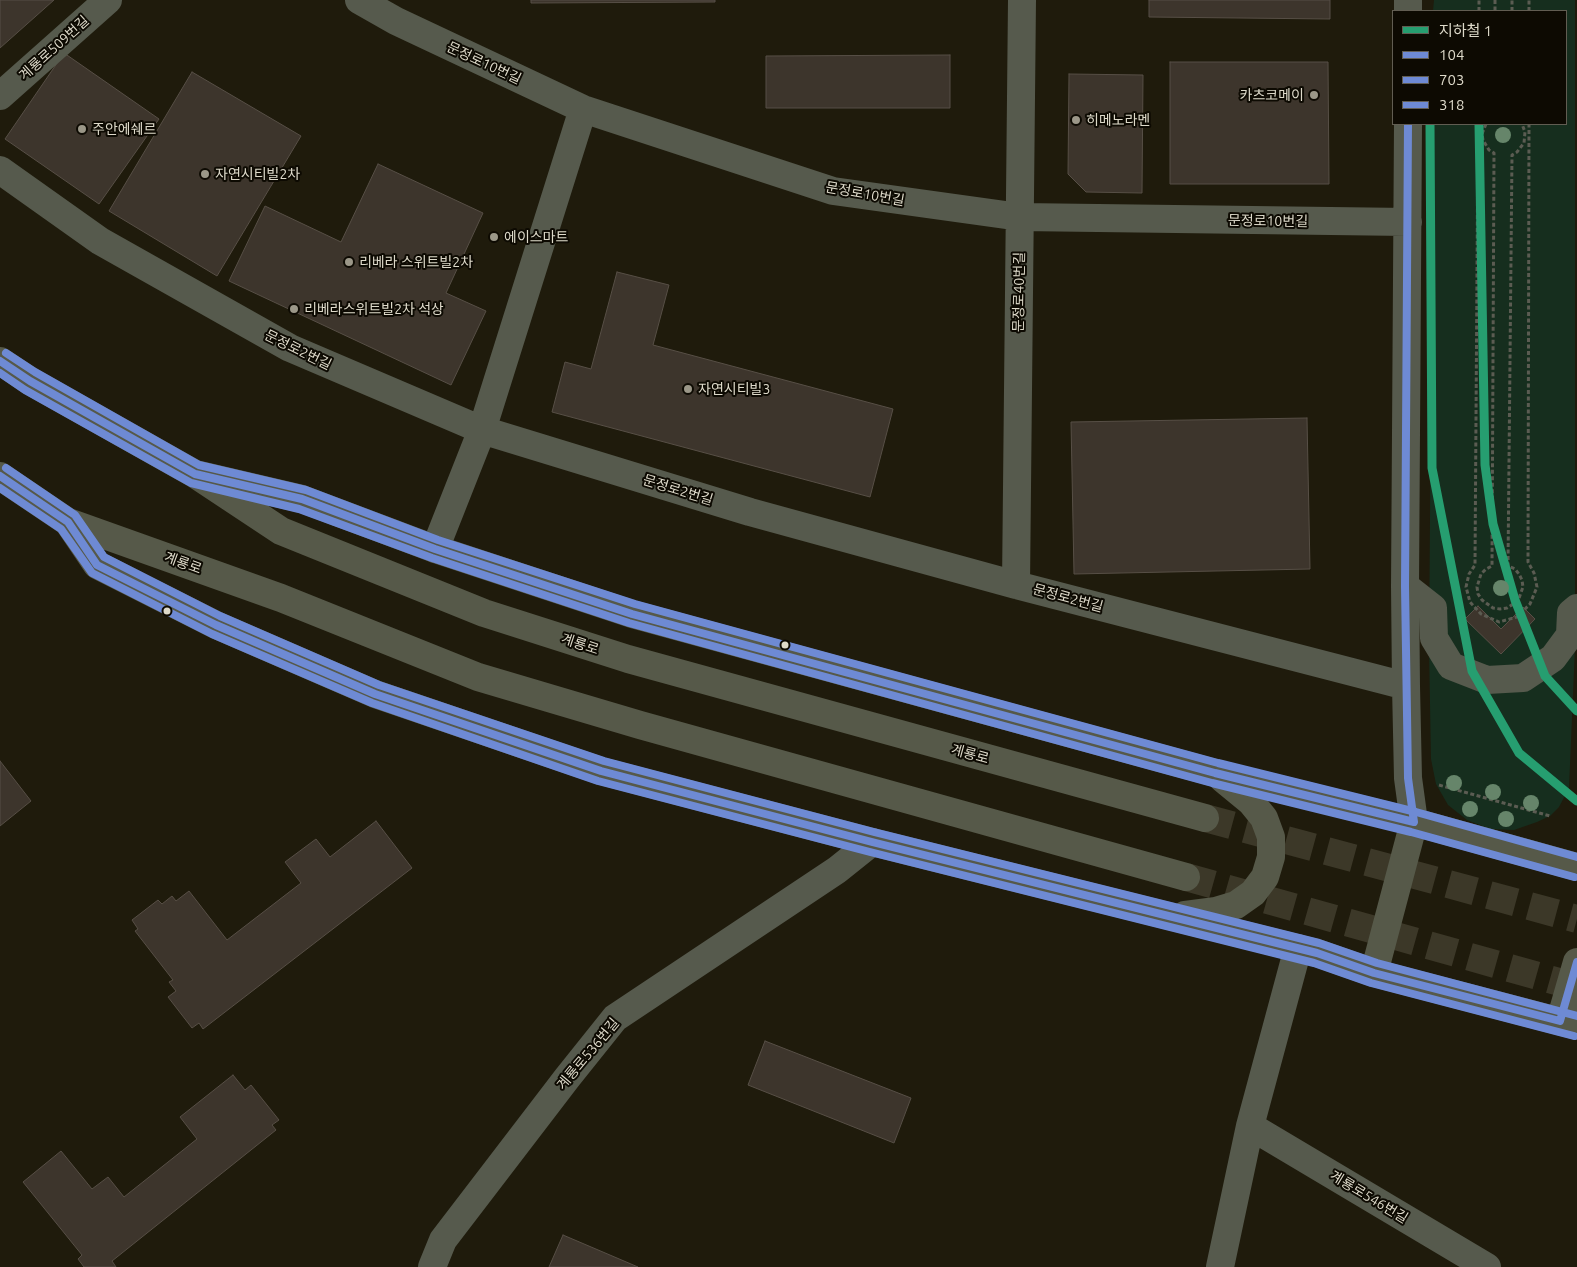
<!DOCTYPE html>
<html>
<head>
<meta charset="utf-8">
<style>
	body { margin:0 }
	#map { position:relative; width:1577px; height:1267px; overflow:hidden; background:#1f1b0c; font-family:Ubuntu,"Noto Sans KR",sans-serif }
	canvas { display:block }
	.legend { position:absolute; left:1392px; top:10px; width:175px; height:115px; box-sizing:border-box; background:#0d0a02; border:1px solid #615d52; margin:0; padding:6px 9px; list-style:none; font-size:15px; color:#dedaca }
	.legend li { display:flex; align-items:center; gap:10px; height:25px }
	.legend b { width:25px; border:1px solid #615d52 }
</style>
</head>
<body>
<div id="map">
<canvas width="1577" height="1267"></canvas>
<ul class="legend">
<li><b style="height:6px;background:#269e70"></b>지하철 1</li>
<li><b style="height:6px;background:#6e8ad4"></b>104</li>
<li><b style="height:6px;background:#6e8ad4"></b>703</li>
<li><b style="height:6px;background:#6e8ad4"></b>318</li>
</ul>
</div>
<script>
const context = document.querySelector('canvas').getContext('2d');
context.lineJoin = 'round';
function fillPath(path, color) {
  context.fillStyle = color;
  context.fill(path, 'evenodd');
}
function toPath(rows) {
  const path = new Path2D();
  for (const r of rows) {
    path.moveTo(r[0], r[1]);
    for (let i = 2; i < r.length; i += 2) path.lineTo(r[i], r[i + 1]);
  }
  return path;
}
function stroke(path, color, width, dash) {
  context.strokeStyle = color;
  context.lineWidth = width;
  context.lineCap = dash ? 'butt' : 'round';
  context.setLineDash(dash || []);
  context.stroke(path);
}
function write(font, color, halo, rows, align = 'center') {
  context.font = font + ' Ubuntu,"Noto Sans KR",sans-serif';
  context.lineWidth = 4;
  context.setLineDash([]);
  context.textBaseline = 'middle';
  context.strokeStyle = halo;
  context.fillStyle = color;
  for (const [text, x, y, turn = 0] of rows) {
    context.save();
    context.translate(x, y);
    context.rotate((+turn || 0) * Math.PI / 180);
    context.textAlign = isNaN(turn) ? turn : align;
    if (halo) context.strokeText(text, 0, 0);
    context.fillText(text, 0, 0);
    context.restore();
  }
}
const green = toPath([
	[1434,0,1575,0,1575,647,1569,788,1559,807,1550,816,1537,822,1514,830,1490,829,1467,820,1448,805,1436,784,1431,759,1429,648,1433,124,1566,124,1566,11,1433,11]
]);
const building = toPath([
	[0,0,54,0,0,48,0,0],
	[531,0,715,0,715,2,531,3,531,0],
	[1149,0,1330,0,1330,19,1149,17,1149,0],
	[64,53,159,119,99,204,5,139,64,53],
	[950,55,950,108,766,108,766,56,950,55],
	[1170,62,1328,62,1329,184,1170,184,1170,62],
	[192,72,301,136,217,276,109,211,192,72],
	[1069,74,1143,75,1142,193,1086,192,1068,174,1069,74],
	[378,164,483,213,446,293,486,311,451,385,229,281,265,206,341,242,378,164],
	[617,272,669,285,653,345,893,409,870,497,552,412,565,362,591,369,617,272],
	[1307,418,1310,569,1074,574,1071,422,1307,418],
	[1478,606,1501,629,1523,607,1535,619,1501,654,1465,619,1478,606],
	[0,761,31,801,0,826,0,761],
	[376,821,412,868,203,1029,199,1023,192,1028,168,997,176,991,169,982,173,980,135,931,138,929,132,920,158,900,162,904,172,896,176,901,189,891,227,940,301,883,285,862,316,839,330,857,376,821],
	[765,1041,911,1098,894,1143,748,1085,765,1041],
	[233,1075,245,1090,251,1085,279,1120,272,1125,276,1130,112,1261,116,1267,84,1267,78,1259,82,1255,23,1182,61,1151,92,1189,108,1177,124,1197,197,1139,180,1117,233,1075],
	[563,1235,638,1267,549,1267,563,1235]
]);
const majorTunnel = toPath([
	[1205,818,1577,919],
	[1186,877,1577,987]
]);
const path = toPath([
	[1495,0,1495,11],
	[1479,11,1479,0],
	[1512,11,1512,0],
	[1529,11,1529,0],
	[1478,124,1475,565,1469,574,1466,587,1470,602,1481,614,1499,622,1517,617,1530,604,1537,587,1534,573,1528,562,1529,124],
	[1486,124,1482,134,1483,140,1489,150,1494,153,1492,566,1486,569,1481,574,1477,587,1478,594,1482,600,1493,608,1500,609,1507,608,1518,601,1523,587,1522,580,1519,574,1515,569,1508,566,1512,155,1517,152,1524,143,1525,132,1522,124],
	[1439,785,1550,816]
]);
const minor = toPath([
	[359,0,396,21,583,109,833,191,1020,217,1408,222],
	[1408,11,1408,0],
	[0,96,108,0],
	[1408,124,1405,586,1406,686,1408,778,1414,822],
	[0,170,100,241,290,348,482,430,750,512,1016,585,1406,686],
	[435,549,482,430,583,109],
	[1016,585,1022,0],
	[1405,586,1433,608,1434,638,1451,666,1487,680,1523,678,1553,658,1570,635,1571,613,1577,608],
	[1250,1126,1487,1267],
	[432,1267,443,1240,567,1078,615,1018,837,870,872,842],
	[1220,1267,1250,1126,1298,948]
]);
const major = toPath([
	[0,361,30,381,195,474,281,531,484,613,628,659,1205,818],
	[195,474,302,499,435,549,632,614,1215,773,1414,822,1577,867],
	[0,476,68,522,281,598,478,677,640,725,1186,877],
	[68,522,97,565,216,625,375,694,601,771,872,842,1317,953,1374,973,1577,1026],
	[1185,915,1216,911,1236,905,1253,893,1265,877,1271,857,1271,837,1264,818,1251,802,1223,779],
	[1374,973,1414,822],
	[1560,1021,1577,962]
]);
const bus1 = toPath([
	[0,361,30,381,195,474,302,499,435,549,632,614,1215,773,1414,822,1408,778,1405,586,1408,124],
	[0,476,68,522,97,565,216,625,375,694,601,771,872,842,1317,953,1374,973,1560,1021,1577,962]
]);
const bus2 = toPath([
	[0,373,25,390,191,483,299,509,432,558,629,623,1212,783,1411,832,1574,877],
	[0,488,61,529,92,573,212,634,372,703,598,781,870,852,1314,963,1371,983,1574,1036]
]);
const bus3 = toPath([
	[6,353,35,372,199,465,306,490,438,540,635,604,1218,763,1416,812,1577,857],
	[6,468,75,515,104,557,220,616,379,685,604,761,874,832,1319,943,1377,963,1577,1016]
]);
const metro1 = toPath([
	[1430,124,1432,468,1472,671,1519,753,1577,801],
	[1479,124,1485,465,1493,524,1515,600,1545,676,1577,711]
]);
const trees = [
	[1503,135],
	[1501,588],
	[1454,783],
	[1493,792],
	[1531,803],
	[1470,809],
	[1506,819]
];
const markers = [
	[1314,95,5,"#9b9788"],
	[1076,120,5,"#9b9788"],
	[82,129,5,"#9b9788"],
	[205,174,5,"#9b9788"],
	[494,237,5,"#9b9788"],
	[349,262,5,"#9b9788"],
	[294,309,5,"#9b9788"],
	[688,389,5,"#9b9788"],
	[167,611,4.5,"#dedaca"],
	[785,645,4.5,"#dedaca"]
];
const streetNames = [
	["계룡로509번길",54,48,-42],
	["문정로10번길",484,63,25],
	["문정로10번길",865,194,10],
	["문정로10번길",1268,221,1],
	["문정로40번길",1019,292,-89],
	["문정로2번길",298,350,26],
	["문정로2번길",678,490,17],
	["계룡로",183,563,20],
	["문정로2번길",1068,598,15],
	["계룡로",580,644,18],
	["계룡로",970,754,15],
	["계룡로536번길",588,1054,-50],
	["계룡로546번길",1369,1197,31]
];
const poiNames = [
	["카츠코메이",1304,95,"right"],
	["히메노라멘",1086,120],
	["주안에쉐르",92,129],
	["자연시티빌2차",215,174],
	["에이스마트",504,237],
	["리베라 스위트빌2차",359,262],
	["리베라스위트빌2차 석상",304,309],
	["자연시티빌3",698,389]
];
fillPath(green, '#162e1e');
fillPath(building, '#3d352c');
stroke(building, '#574f46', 1);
stroke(majorTunnel, '#3c3828', 28, [28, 14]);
stroke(path, '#5b5c52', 3, [4, 2.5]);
stroke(minor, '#565a4d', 28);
stroke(major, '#565949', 28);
stroke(bus1, '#6e8ad4', 8);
stroke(bus2, '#6e8ad4', 8);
stroke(bus3, '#6e8ad4', 8);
stroke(metro1, '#269e70', 9);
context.fillStyle = '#66856a';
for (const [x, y] of trees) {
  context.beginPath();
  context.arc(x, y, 8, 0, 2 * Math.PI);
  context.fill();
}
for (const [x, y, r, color] of markers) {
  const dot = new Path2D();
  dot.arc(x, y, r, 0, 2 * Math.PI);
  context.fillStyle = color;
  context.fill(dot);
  stroke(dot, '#0d0a02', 2);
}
write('14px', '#dedaca', '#0d0a02', streetNames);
write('14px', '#dedaca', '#0d0a02', poiNames, 'left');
</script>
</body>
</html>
